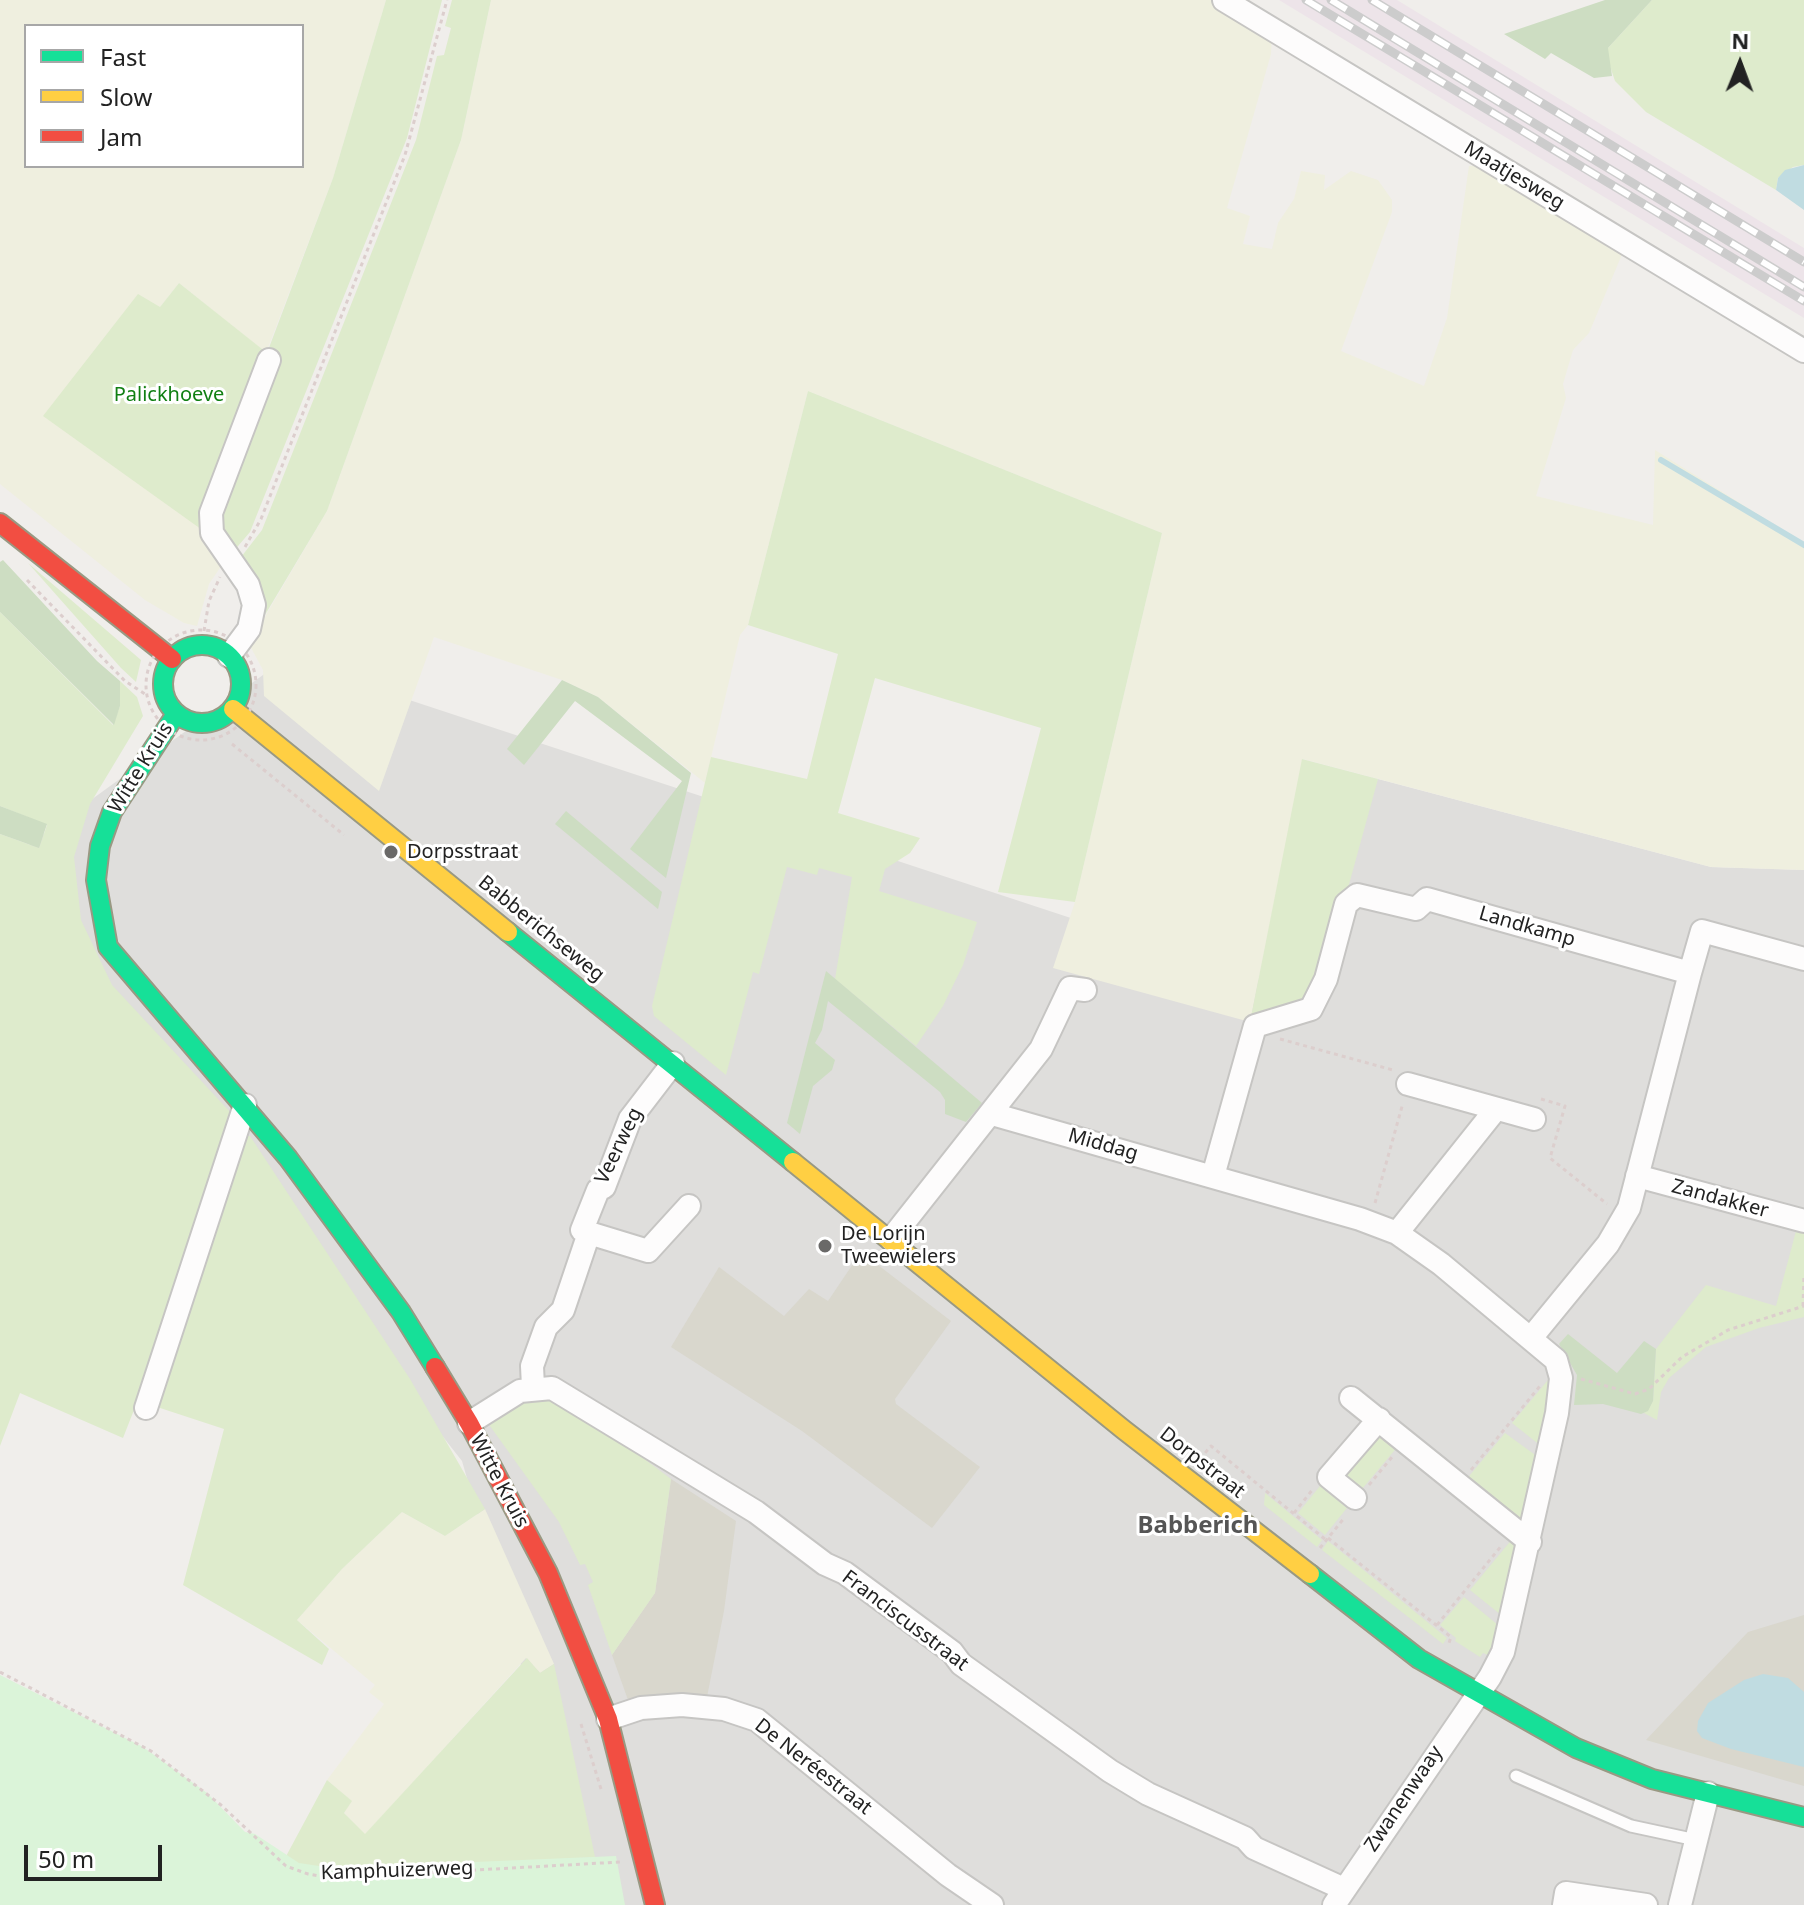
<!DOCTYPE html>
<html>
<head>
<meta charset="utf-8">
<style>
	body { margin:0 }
	#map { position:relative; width:1804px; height:1905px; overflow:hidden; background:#f0eeeb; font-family:"Noto Sans",sans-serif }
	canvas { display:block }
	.legend { position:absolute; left:24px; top:24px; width:280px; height:144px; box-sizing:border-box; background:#fff; border:2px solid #a7a7a7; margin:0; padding:10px 14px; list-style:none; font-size:24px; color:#222 }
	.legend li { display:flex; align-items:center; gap:16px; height:40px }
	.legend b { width:40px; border:2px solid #a7a7a7 }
	.north { position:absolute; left:1700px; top:24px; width:80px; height:80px; -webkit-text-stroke:6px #fff; paint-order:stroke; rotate:1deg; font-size:22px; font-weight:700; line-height:32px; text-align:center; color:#222 }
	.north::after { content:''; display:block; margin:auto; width:28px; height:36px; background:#222; clip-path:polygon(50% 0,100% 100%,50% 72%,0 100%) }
	.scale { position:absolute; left:24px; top:1845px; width:138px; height:36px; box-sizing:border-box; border:4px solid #222; border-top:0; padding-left:10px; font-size:24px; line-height:28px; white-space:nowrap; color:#222; -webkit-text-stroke:6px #fff; paint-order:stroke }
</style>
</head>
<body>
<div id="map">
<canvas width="1804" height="1905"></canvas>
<ul class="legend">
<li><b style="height:10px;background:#16e098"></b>Fast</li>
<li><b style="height:10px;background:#ffcf43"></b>Slow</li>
<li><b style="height:10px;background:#f24e42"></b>Jam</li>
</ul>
<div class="north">N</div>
<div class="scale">50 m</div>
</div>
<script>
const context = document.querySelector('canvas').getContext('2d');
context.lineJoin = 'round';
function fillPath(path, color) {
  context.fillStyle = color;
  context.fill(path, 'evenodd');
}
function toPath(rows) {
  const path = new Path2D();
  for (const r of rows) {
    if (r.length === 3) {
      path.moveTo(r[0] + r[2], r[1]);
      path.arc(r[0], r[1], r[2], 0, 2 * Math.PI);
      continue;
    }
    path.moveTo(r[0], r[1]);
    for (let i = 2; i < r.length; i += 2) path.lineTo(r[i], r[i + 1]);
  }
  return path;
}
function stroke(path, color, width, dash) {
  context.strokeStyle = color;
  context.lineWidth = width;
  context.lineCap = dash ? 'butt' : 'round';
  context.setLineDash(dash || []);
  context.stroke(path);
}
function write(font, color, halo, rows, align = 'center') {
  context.font = font + ' "Noto Sans",sans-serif';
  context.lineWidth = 6;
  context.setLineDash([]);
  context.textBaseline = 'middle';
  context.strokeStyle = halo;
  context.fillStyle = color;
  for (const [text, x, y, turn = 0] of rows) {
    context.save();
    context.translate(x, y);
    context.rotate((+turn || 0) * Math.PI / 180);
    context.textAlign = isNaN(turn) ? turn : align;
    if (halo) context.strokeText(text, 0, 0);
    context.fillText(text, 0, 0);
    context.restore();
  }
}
const residential = toPath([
	[285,659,1268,983,1378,779,1711,867,1804,870,1804,1905,590,1905,462,1461,0,873,0,866]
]);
const industrial = toPath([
	[1279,0,1397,0,1804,248,1804,318]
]);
const construction = toPath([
	[861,1252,951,1321,895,1399,896,1404,980,1467,932,1528,802,1431,671,1347,719,1267,784,1316,809,1289,828,1301],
	[671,1479,736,1521,724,1611,707,1697,628,1700,612,1655,655,1593],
	[1804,1615,1804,1786,1646,1740,1748,1632]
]);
const farmland = toPath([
	[0,0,386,0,333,178,266,353,179,283,160,307,208,536,224,562,209,584,197,626,184,623,145,600,0,484],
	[26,26,302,26,302,166,26,166],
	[491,0,1217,0,1272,34,1271,54,1227,208,1250,216,1243,244,1272,249,1278,223,1294,199,1301,171,1325,175,1324,190,1351,171,1378,180,1392,200,1392,212,1341,351,1424,386,1447,318,1469,166,1480,165,1623,252,1589,333,1573,350,1563,384,1566,398,1536,496,1653,525,1655,450,1804,543,1804,870,1711,867,1303,759,1250,1022,1053,968,1075,902,1162,533,808,391,748,625,740,635,705,783,598,697,562,680,434,637,379,791,264,696,263,670,249,644,327,511,461,140],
	[485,1509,554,1664,540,1673,526,1658,365,1835,344,1813,351,1801,327,1780,384,1704,369,1692,375,1685,297,1620,342,1569,402,1512,445,1536]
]);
const grass = toPath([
	[386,0,442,0,407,138,250,532,233,552,43,416,138,294,160,307,179,283,267,353,333,178],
	[452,0,491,0,461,140,327,511,259,625,238,561,262,530,416,140,437,56,444,55,451,28,445,26],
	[1652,0,1804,0,1804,165,1793,167,1778,178,1776,190,1646,112,1615,81,1606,54,1608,48],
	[808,391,1162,533,1075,902,998,892,1041,728,875,678,838,813,920,838,910,853,885,869,879,891,977,922,963,965,943,1006,916,1046,835,979,852,877,819,868,817,875,787,867,759,974,753,972,726,1075,654,1016,652,1006,711,757,807,779,838,654,748,625],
	[28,563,141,660,136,682,121,668],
	[0,612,113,725,120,706,120,681,137,697,143,716,90,804,74,857,81,920,112,985,232,1114,152,1364,123,1438,20,1393,0,1446,0,834,39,848,47,825,0,806],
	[1302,759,1378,779,1348,888,1337,902,1323,973,1303,1002,1250,1022],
	[245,1136,250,1136,410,1379,485,1509,445,1536,402,1512,342,1569,297,1620,329,1649,322,1665,183,1585,224,1429,154,1406],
	[1796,1231,1804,1233,1804,1317,1759,1328,1706,1347,1669,1378,1661,1392,1657,1420,1644,1413,1653,1401,1656,1349,1706,1285,1776,1306],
	[1553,1374,1541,1446,1512,1423],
	[547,1398,603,1428,671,1479,655,1593,612,1655,588,1585,593,1582,585,1564,580,1565,559,1522,490,1426,491,1420,514,1403],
	[1381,1433,1399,1445,1362,1489,1341,1472],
	[1505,1433,1538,1457,1524,1518,1519,1520,1465,1481],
	[1320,1486,1347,1508,1325,1535,1298,1513],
	[1265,1493,1322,1540,1317,1547,1264,1505],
	[1513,1538,1516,1548,1501,1615,1470,1590],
	[1328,1541,1447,1638,1443,1644,1322,1550],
	[1464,1597,1498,1625,1490,1656,1483,1653,1480,1657,1455,1641,1456,1638,1440,1625],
	[527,1658,540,1673,554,1664,595,1857,336,1873,284,1860,327,1780,352,1801,344,1813,365,1834]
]);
const forest = toPath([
	[1605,0,1652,0,1608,48,1612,76,1594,78,1551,53,1545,59,1504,34],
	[3,560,97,661,120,681,120,706,114,725,0,612,0,562],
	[562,680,598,697,691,773,666,878,630,849,682,781,575,701,524,765,507,749],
	[0,806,47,824,39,848,0,834],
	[566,811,662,892,658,909,555,824],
	[826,971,982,1103,966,1122,945,1114,945,1100,940,1092,828,1001,822,1030,815,1043,835,1060,832,1070,813,1086,800,1134,787,1123],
	[1568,1334,1617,1373,1644,1341,1656,1349,1653,1401,1648,1411,1641,1414,1603,1404,1574,1405,1577,1375,1559,1344]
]);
const park = toPath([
	[0,1675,143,1747,207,1793,245,1832,255,1834,299,1863,332,1868,616,1856,625,1905,0,1905]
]);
const water = toPath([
	[1804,165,1804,210,1776,190,1778,178,1785,170],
	[1763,1674,1788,1678,1804,1692,1804,1767,1731,1749,1702,1738,1697,1731,1698,1721,1708,1703,1744,1680]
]);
const stream = toPath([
	[1661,460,1804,545]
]);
const path = toPath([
	[245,547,261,519,405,155,447,0],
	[27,580,125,681,145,694],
	[201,685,55],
	[204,631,209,601,220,577],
	[232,744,344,835],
	[1280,1039,1393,1070],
	[1541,1099,1565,1106,1550,1158,1607,1204],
	[1375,1203,1403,1103],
	[1803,1306,1804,1275],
	[1581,1379,1635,1394,1649,1389,1682,1357,1728,1330,1804,1306],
	[1200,1459,1211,1446,1326,1540],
	[1471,1470,1540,1386],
	[1369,1485,1392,1457],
	[1294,1513,1313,1489],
	[1328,1538,1451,1637,1448,1646],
	[1320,1548,1345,1517],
	[1437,1625,1502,1545],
	[0,1672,151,1751,221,1805,286,1866,308,1874,332,1878,620,1862],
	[581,1724,601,1789]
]);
const lane = toPath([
	[1516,1776,1631,1826,1696,1840]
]);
const street = toPath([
	[1224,0,1804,351],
	[229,656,249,629,254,605,248,585,212,533,211,513,269,360],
	[1690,973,1702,931,1804,959],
	[1408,1084,1534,1119],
	[992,1114,1360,1219,1397,1233,1441,1264,1556,1360,1561,1378,1557,1413,1503,1652,1490,1677,1334,1905],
	[1213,1176,1255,1026,1311,1009,1326,979,1346,904,1357,895,1416,909,1427,899,1690,973,1629,1208,1608,1244,1531,1338],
	[1637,1176,1804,1221],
	[589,1233,582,1230,598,1190,604,1187,630,1119,673,1063],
	[1397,1233,1496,1109],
	[891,1239,1041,1049,1070,988,1085,990],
	[533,1387,532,1366,546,1327,563,1310,589,1233,648,1251,689,1206],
	[1351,1398,1530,1542],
	[146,1408,245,1105],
	[469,1423,520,1391,552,1388,756,1512,825,1564,845,1573,952,1652,961,1664,1110,1771,1148,1794,1245,1838,1254,1848,1344,1889],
	[1355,1498,1329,1477,1379,1419],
	[608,1719,641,1708,682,1705,724,1709,757,1720,948,1875,992,1905],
	[1564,1905,1566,1893,1646,1905],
	[1680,1905,1708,1793]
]);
const fast = toPath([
	[202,684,39],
	[176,714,112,812,100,846,96,880,108,947,288,1158,401,1312,435,1367],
	[508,932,793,1162],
	[1310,1574,1419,1659,1576,1748,1652,1779,1804,1817]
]);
const slow = toPath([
	[233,709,508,932],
	[793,1162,1124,1430,1310,1574]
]);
const jam = toPath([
	[0,523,172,659],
	[435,1367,469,1423,548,1573,608,1719,655,1905]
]);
const rail = toPath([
	[1306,0,1804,301],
	[1331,0,1804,287],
	[1372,0,1804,262]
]);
const markers = [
	[391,852,8,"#6a6968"],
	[825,1246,8,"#6a6968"]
];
const streetNames = [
	["Maatjesweg",1514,176,31],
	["Witte Kruis",141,768,-58],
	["Landkamp",1527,927,16],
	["Babberichseweg",541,929,39],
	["Middag",1103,1145,16],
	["Veerweg",619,1146,-64],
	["Zandakker",1720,1199,15],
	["Dorpstraat",1202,1463,38],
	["Witte Kruis",499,1481,62],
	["Franciscusstraat",905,1621,37],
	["De Neréestraat",813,1767,38],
	["Zwanenwaay",1404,1799,-56],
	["Kamphuizerweg",397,1871,-2]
];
const parkNames = [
	["Palickhoeve",169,395]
];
const poiNames = [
	["Dorpsstraat",407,852],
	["De Lorijn",841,1234],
	["Tweewielers",841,1257]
];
const quarterNames = [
	["Babberich",1198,1526]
];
fillPath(residential, '#dfdedc');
fillPath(industrial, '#ede4e9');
fillPath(construction, '#d9d7cd');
fillPath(farmland, '#efefdf');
fillPath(grass, '#deebcc');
fillPath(forest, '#cdddc2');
fillPath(park, '#dbf4d9');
fillPath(water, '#c0dce1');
stroke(stream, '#c0dce1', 6);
stroke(lane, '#c6c5c3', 15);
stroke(street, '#c6c5c3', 26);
stroke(fast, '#999983', 22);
stroke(slow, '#999983', 22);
stroke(jam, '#999983', 22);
stroke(path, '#dccecd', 3, [4, 4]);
stroke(lane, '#fdfcfc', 11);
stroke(street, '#fdfcfc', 22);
stroke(fast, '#16e098', 18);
stroke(slow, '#ffcf43', 18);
stroke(jam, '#f24e42', 18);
stroke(rail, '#ccc', 9);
stroke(rail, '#fff', 6, [18]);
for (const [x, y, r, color] of markers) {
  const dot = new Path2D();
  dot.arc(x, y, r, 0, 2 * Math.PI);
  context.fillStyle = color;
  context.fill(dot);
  stroke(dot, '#fff', 3);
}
write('20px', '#222', '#fff', streetNames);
write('20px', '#117f13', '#fff', parkNames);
write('20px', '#222', '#fff', poiNames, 'left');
write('bold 24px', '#555', '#fff', quarterNames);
</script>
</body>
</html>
